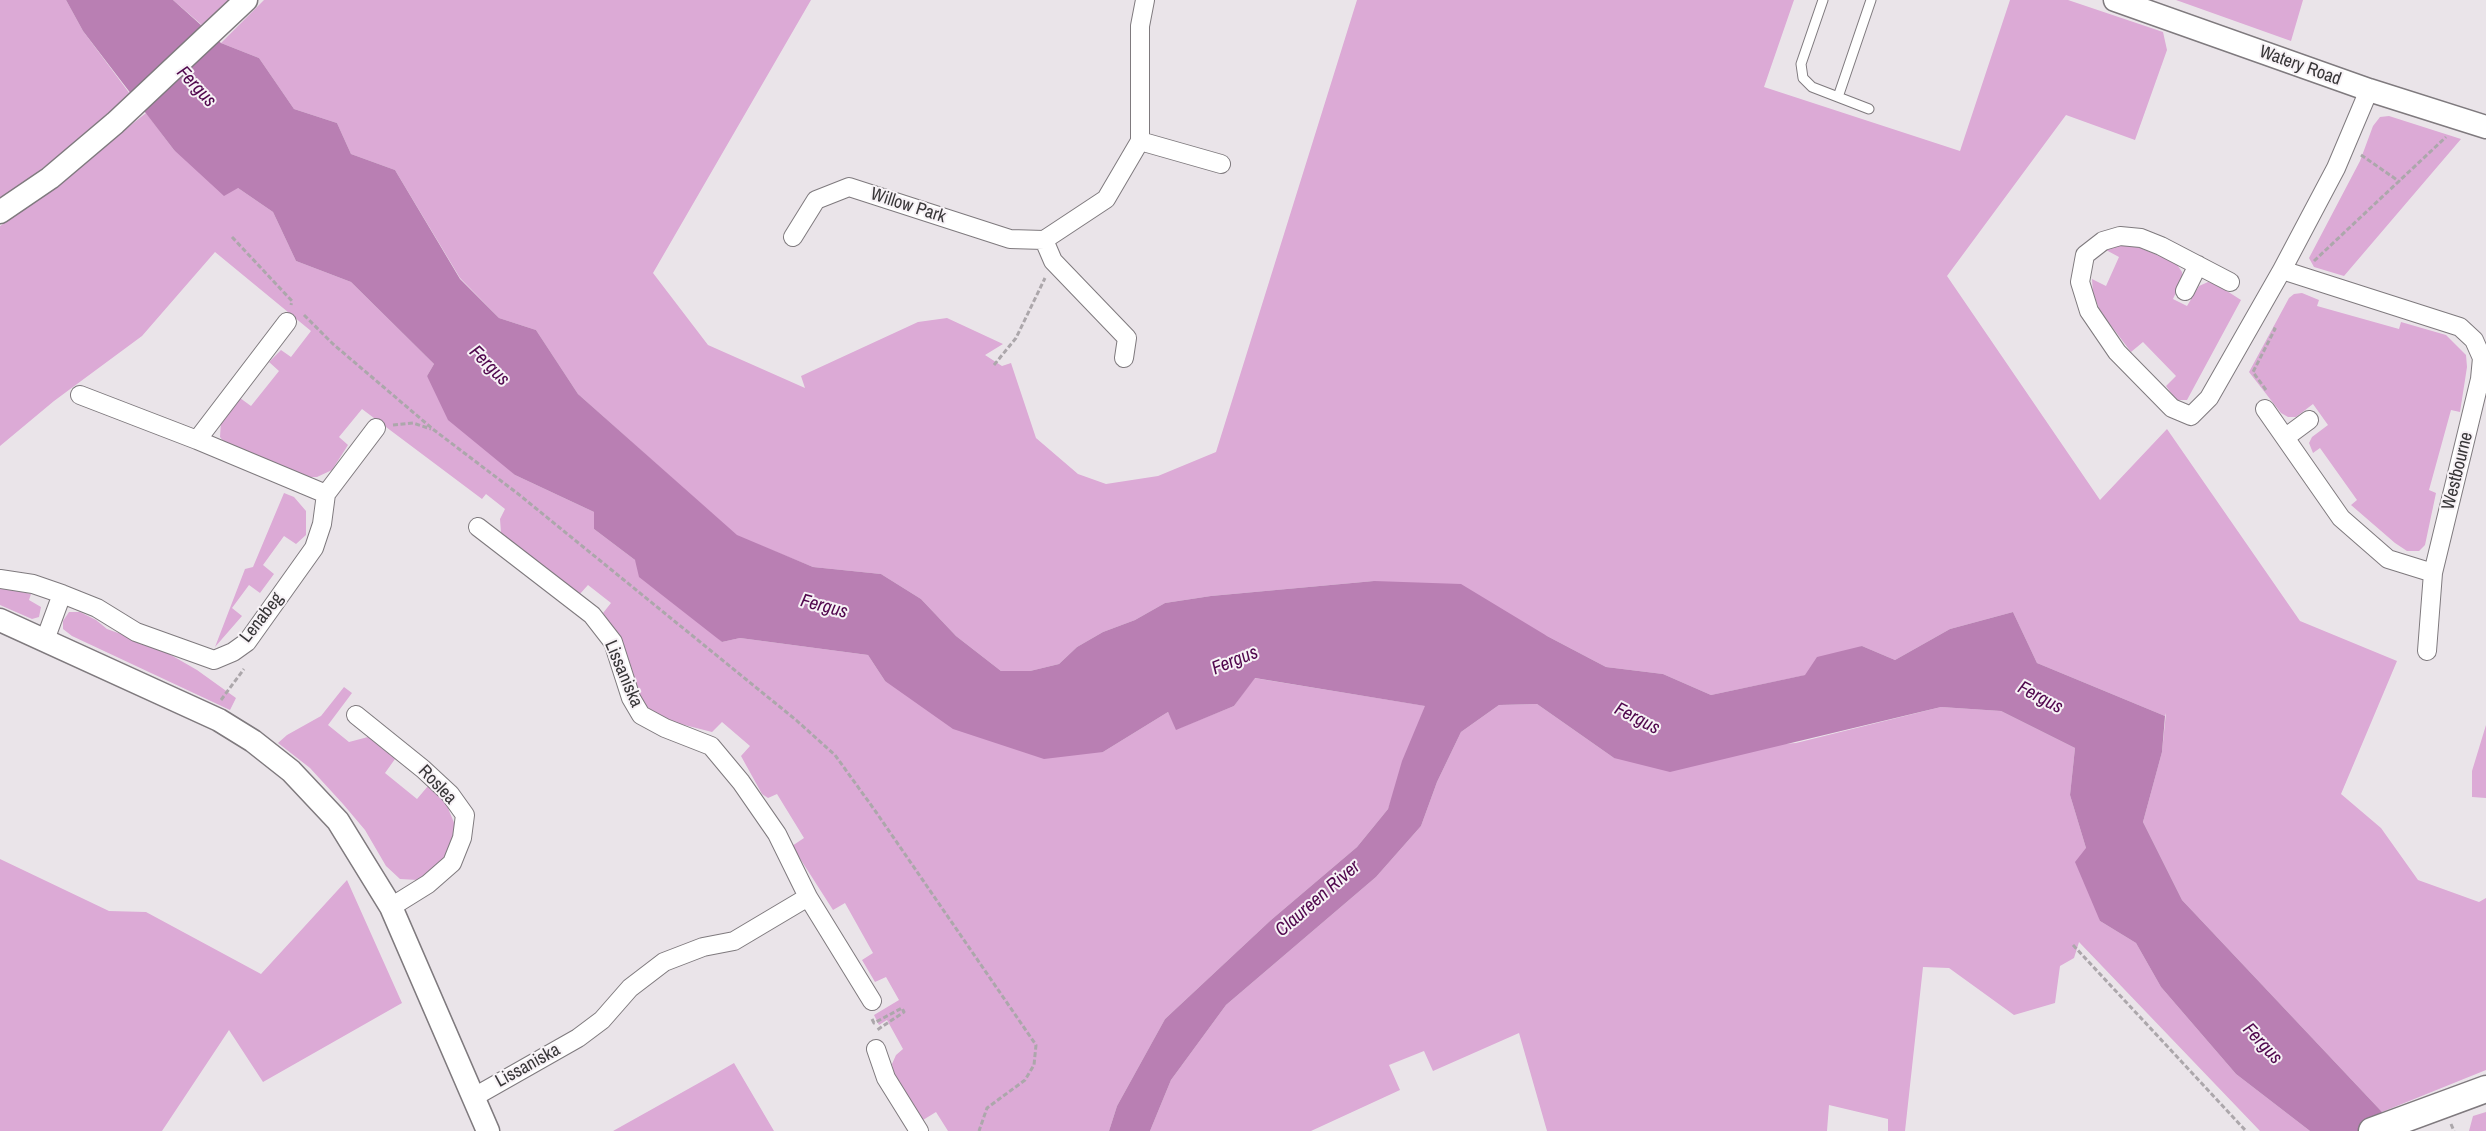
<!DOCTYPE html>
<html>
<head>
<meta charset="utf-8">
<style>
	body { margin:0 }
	canvas { display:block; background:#eae4e9 }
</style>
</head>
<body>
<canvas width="2486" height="1131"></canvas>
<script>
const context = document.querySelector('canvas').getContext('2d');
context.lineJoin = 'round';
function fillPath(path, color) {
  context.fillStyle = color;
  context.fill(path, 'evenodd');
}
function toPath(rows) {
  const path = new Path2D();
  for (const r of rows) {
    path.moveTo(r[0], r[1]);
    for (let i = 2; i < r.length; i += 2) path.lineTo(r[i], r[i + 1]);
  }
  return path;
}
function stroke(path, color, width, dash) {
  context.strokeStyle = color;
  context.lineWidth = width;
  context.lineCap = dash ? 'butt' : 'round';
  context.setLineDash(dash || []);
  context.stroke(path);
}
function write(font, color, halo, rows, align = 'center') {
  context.font = font + ' "Archivo Narrow",sans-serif';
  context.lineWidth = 4;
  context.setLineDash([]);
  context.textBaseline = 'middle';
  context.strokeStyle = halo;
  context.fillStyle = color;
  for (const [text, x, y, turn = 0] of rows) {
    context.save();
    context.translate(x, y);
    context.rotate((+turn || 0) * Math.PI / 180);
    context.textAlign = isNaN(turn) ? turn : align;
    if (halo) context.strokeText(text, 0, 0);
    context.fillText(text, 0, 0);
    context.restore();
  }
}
const green = toPath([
	[0,0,66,0,83,31,130,94,105,121,0,200],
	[173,0,232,0,203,26],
	[264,0,811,0,653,273,708,345,805,388,801,376,918,322,947,318,1003,344,985,355,1002,366,1011,363,1036,438,1078,474,1106,484,1158,476,1216,452,1357,0,1794,0,1764,87,1960,151,2010,0,2068,0,2163,32,2167,50,2135,140,2066,115,1947,276,2100,500,2167,429,2300,621,2397,661,2341,794,2381,828,2418,880,2479,902,2486,898,2486,1070,2382,1112,2182,900,2143,822,2162,752,2166,713,2165,716,2037,663,2013,612,1950,629,1895,660,1862,646,1806,675,1711,695,1663,674,1606,667,1547,636,1374,581,1211,596,1165,603,1135,620,1103,632,1077,647,1059,664,1030,671,1001,671,956,636,921,599,881,574,813,567,737,536,578,394,536,330,499,318,460,278,395,170,351,154,337,123,294,109,259,58,221,43],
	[2176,0,2303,0,2291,41],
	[146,113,174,150,238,188,273,212,296,261,351,282,434,364,427,376,515,475,594,512,594,529,635,560,722,642,740,638,868,655,885,681,1103,752,1168,712,1177,729,1234,706,1254,678,1426,706,1388,809,1357,847,1271,920,1165,1019,1117,1106,1109,1131,948,1131,936,1112,923,1120,894,1073,892,1064,896,1055,903,1049,887,1020,879,1025,874,1015,899,1000,886,977,875,982,862,960,873,953,845,903,833,910,792,846,804,838,777,794,768,798,762,794,741,756,750,746,722,722,712,732,661,719,649,711,635,686,623,642,603,613,611,603,588,585,579,595,501,533,500,519,505,509,486,494,482,499,362,409,339,437,348,445,332,470,317,477,310,477,224,442,220,437,221,421,240,398,251,406,279,371,269,362,281,350,291,357,311,331,215,252,142,336,54,401,0,446,0,226,28,207],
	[2389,116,2461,139,2344,276,2314,267,2309,258,2360,161,2373,126,2380,117],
	[2118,244,2133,245,2176,263,2182,272,2182,280,2173,299,2187,306,2199,286,2208,282,2216,284,2241,300,2187,400,2176,400,2166,386,2176,376,2143,342,2131,352,2100,311,2093,293,2092,279,2106,286,2119,257,2106,250],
	[2302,293,2319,300,2317,306,2399,329,2401,322,2446,335,2466,355,2467,367,2460,412,2451,410,2429,490,2436,493,2425,545,2419,551,2407,551,2395,543,2351,505,2357,500,2320,448,2313,453,2309,443,2312,437,2328,425,2313,404,2296,417,2288,417,2281,413,2249,372,2289,298,2294,294],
	[284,493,294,497,306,511,306,535,296,544,284,536,263,565,274,574,260,593,249,585,232,608,242,616,215,647,245,569,253,567],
	[0,587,31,594,29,600,41,607,39,617,32,619,0,605],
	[69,612,80,612,96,620,107,629,157,647,197,670,236,698,230,710,72,636,63,629,63,621],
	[344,687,352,693,328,725,349,742,368,737,395,759,385,773,417,799,428,786,445,801,455,825,454,842,442,862,430,874,418,880,400,879,386,866,365,830,343,804,310,768,278,743,287,735,321,716],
	[1537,704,1614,758,1796,743,1941,707,2001,711,2075,748,2070,795,2086,848,2100,921,2136,943,2161,987,2236,1074,2310,1131,2260,1131,2079,942,2074,958,2060,966,2055,1003,2014,1015,1949,968,1923,967,1905,1131,1888,1131,1888,1119,1829,1105,1827,1131,1547,1131,1519,1033,1433,1071,1424,1051,1389,1065,1400,1090,1311,1131,1150,1131,1171,1080,1226,1005,1376,877,1421,826,1437,782,1461,732,1499,705],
	[2486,725,2486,798,2472,797,2472,771],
	[0,859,109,911,146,912,261,974,347,880,402,1003,263,1082,229,1030,162,1131,0,1131],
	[734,1063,774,1131,613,1131,715,1074],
	[2486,1112,2486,1131,2469,1131,2473,1116]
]);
const water = toPath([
	[66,0,173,0,221,43,259,58,294,109,337,123,351,154,395,170,460,279,499,318,536,330,578,394,737,535,813,567,881,574,921,599,956,636,1001,671,1030,671,1059,664,1077,647,1103,632,1135,620,1165,603,1211,596,1374,581,1461,584,1547,636,1606,667,1663,674,1711,695,1805,675,1817,657,1862,646,1895,660,1950,629,2013,612,2037,663,2165,716,2162,752,2143,822,2182,900,2382,1112,2393,1131,2310,1131,2236,1074,2161,987,2136,943,2100,921,2075,862,2086,848,2070,795,2075,748,2001,711,1941,707,1670,772,1614,758,1537,704,1499,705,1461,732,1437,782,1421,826,1376,877,1226,1005,1171,1080,1150,1131,1109,1131,1117,1106,1165,1019,1271,920,1357,847,1388,809,1402,761,1425,706,1255,678,1234,706,1176,730,1168,712,1103,752,1044,759,953,729,885,681,868,655,740,638,722,642,639,577,635,560,594,529,594,512,515,475,448,420,427,376,434,364,351,282,296,261,273,212,238,188,224,196,174,150,83,31]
]);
const path = toPath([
	[2361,155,2400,182],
	[232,237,292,301,291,305],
	[2314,261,2446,137],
	[304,315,333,344,434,430,517,493,796,720,835,755,876,812,1036,1045,1034,1065,1025,1080,987,1108,979,1131],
	[994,365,1016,338,1045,278],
	[2266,390,2253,372,2275,329,2271,327],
	[393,425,413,423,431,429],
	[221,700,244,669],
	[2073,945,2246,1131],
	[872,1019,874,1023,902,1008,904,1012,877,1030],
	[2451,1124,2454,1131]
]);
const service = toPath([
	[1823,0,1801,64,1803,78,1812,87,1869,109],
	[1838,97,1871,0]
]);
const minor = toPath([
	[1140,141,1140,26,1145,0],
	[793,237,816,200,849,187,1010,239,1044,240],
	[2230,282,2161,246,2141,238,2120,236,2103,241,2085,255,2080,282,2089,311,2117,352,2172,408,2191,416,2209,398,2282,270],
	[2185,291,2198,265],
	[1124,358,1127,338,1053,261,1044,240,1106,199,1140,141,1221,164],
	[80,395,197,440,287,322],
	[2265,409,2341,518,2388,559,2433,573,2480,379,2482,358,2474,340,2460,327,2282,270,2336,168,2369,90],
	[2286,437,2309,420],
	[197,440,326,494],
	[478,527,592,615,613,642,631,698,641,715,665,728,711,746,741,782,777,834,808,897,872,1001],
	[0,579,33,584,62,594,97,608,136,632,214,660,233,652,247,642,314,548,322,524,326,494,376,428],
	[45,640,62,594],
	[2427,651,2433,573],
	[356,715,423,769,450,794,465,815,462,838,452,863,428,884,391,907],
	[876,1049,886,1078,919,1131],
	[474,1097,578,1038,602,1020,630,988,664,962,703,947,734,941,808,897]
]);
const tertiary = toPath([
	[2115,0,2369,90,2486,127],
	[0,212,50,178,115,123,246,0],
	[0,620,219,720,253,741,291,771,338,821,391,907,488,1131]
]);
const secondary = toPath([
	[2372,1131,2486,1089]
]);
const streetNames = [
	["Watery Road",2300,66,20],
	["Willow Park",908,206,18],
	["Westbourne",2458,471,-76],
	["Lenabeg",262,618,-52],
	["Lissaniska",623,674,67],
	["Roslea",437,785,46],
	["Lissaniska",528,1066,-29]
];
const waterNames = [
	["Fergus",196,87,47],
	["Fergus",489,366,45],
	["Fergus",824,607,15],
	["Fergus",1235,661,-22],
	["Fergus",2040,698,28],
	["Fergus",1637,719,27],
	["Claureen River",1318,899,-41],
	["Fergus",2262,1044,47]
];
fillPath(green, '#dcaad6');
fillPath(water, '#b97fb3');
stroke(service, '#7f7a7e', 11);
stroke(minor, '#7f7a7e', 20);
stroke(tertiary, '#7f7a7e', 25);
stroke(secondary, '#7f7a7e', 29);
stroke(path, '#aca7ab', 3, [5, 2.5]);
stroke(service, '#fff', 9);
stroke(minor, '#fff', 18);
stroke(tertiary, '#fff', 22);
stroke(secondary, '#fff', 26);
write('18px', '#383638', '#f7f2f6', streetNames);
write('italic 19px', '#50074d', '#f7f2f6', waterNames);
</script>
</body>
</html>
